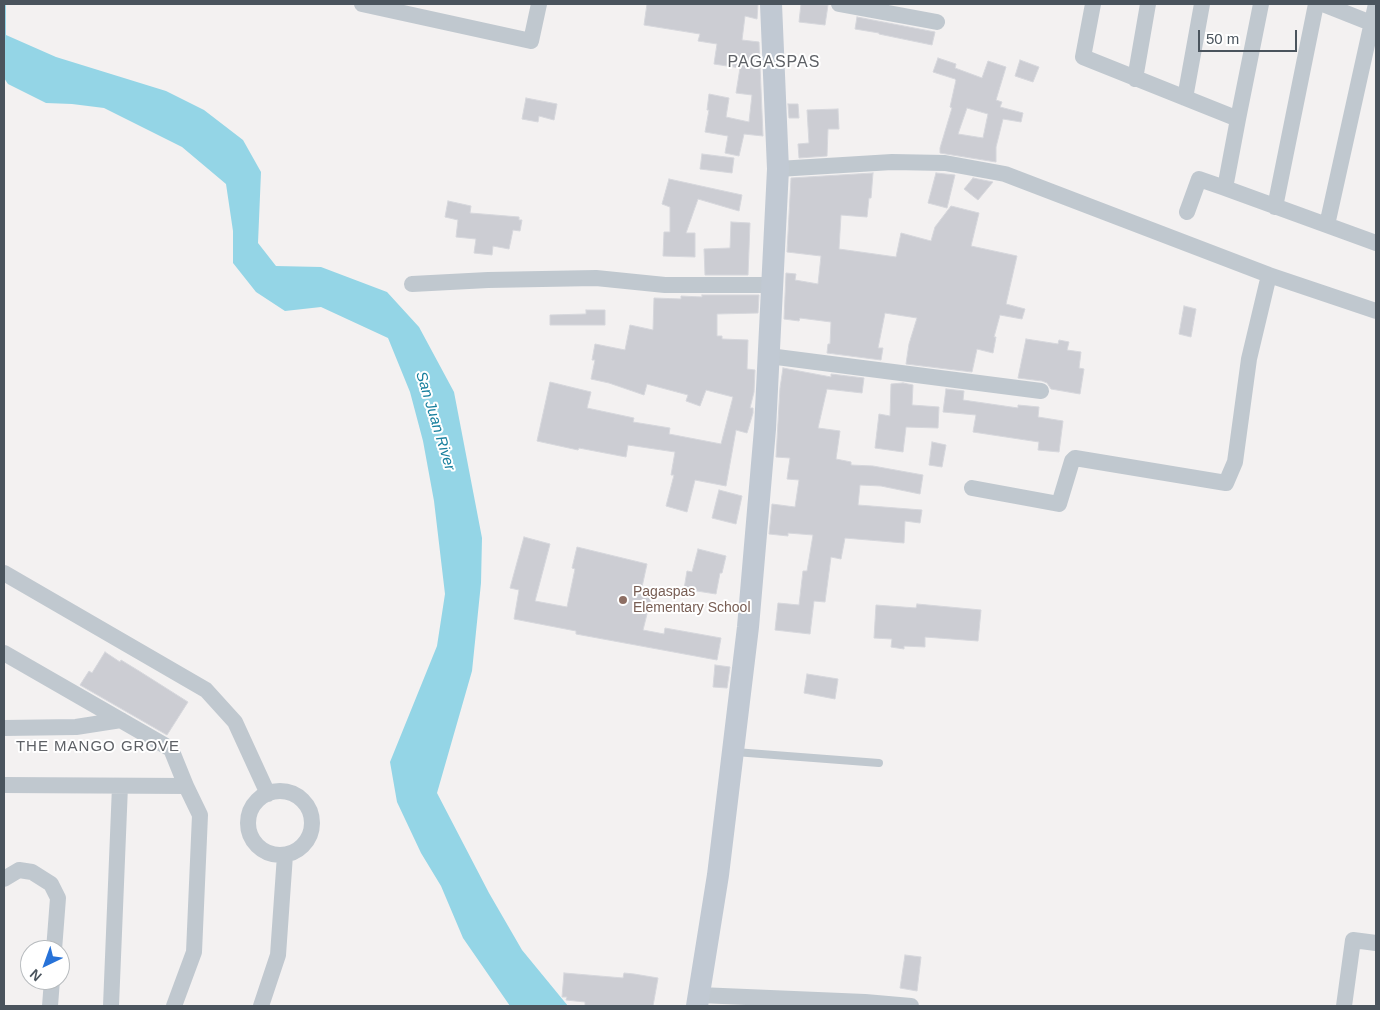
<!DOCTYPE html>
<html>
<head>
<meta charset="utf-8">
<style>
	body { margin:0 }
	#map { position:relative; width:1380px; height:1010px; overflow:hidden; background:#f3f1f1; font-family:Helvetica,sans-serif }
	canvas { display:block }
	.frame { position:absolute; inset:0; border:5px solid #4a545d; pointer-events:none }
	.north { position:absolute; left:20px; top:940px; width:50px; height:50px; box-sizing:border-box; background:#fff; border:1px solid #b7bbbe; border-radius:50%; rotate:222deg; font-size:14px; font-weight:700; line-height:20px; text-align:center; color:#4a545d }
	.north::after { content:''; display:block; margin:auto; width:18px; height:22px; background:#2772d8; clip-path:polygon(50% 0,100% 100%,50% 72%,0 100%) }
	.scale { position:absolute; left:1198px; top:30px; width:99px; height:22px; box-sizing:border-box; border:2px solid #4a545d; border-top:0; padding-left:6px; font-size:15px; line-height:18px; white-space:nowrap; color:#4a545d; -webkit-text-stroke:4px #fff; paint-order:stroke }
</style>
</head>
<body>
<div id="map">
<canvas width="1380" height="1010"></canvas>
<div class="frame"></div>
<div class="north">N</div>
<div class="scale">50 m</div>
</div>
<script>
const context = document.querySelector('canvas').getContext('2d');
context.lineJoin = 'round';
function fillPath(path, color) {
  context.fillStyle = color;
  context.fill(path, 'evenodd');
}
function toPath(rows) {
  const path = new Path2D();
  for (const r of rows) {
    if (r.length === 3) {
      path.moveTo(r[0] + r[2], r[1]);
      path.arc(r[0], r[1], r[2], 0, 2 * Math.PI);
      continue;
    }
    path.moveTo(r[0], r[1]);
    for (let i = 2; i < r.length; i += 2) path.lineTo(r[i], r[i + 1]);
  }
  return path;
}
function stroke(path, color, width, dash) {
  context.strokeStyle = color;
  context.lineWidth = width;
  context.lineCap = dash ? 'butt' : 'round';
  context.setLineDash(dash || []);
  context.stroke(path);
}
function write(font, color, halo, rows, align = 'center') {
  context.font = font + ' Helvetica,sans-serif';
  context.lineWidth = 4;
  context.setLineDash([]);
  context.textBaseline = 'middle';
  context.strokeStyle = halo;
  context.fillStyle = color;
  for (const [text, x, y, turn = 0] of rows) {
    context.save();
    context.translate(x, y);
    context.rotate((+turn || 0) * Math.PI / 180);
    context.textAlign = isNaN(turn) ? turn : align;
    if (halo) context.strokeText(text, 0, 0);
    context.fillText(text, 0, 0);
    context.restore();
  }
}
const water = toPath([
	[4,4,6,4,6,35,56,57,166,91,204,110,243,140,261,172,258,243,276,266,321,267,387,292,419,327,454,392,482,538,481,583,472,671,437,793,489,893,522,950,568,1006,510,1006,463,938,441,886,421,853,397,802,390,762,437,646,445,594,434,501,423,441,410,392,388,338,321,307,285,311,256,292,233,263,233,231,226,184,182,147,104,108,72,104,46,103,8,84,4,78]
]);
const building = toPath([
	[647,4,758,4,757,19,745,16,742,40,759,42,763,136,744,134,739,156,725,153,728,136,705,132,709,110,707,110,709,94,729,98,726,117,749,122,752,95,736,93,740,68,714,64,717,44,698,41,700,34,644,25,647,4],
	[801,4,828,5,825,25,799,22,801,4],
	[857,17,935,32,932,45,879,34,879,33,855,29,857,17],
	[938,58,956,64,955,68,982,78,988,61,1006,67,996,100,1002,102,1000,107,1023,113,1021,122,1003,119,996,147,996,162,940,153,940,148,952,108,950,107,956,80,955,79,933,72,938,58],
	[967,108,988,114,983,138,958,134,967,108],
	[1020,60,1039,67,1033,82,1015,76,1020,60],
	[526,98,557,104,554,120,539,116,538,122,522,119,526,98],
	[788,104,798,104,799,118,789,118,788,104],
	[838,109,839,129,828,129,827,156,799,158,798,144,809,143,807,110,838,109],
	[702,154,734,158,732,173,700,169,702,154],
	[873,173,871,198,869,198,867,217,841,215,839,249,896,257,901,233,931,241,935,227,951,206,979,213,971,246,1017,256,1006,304,1025,309,1022,319,1000,315,994,337,996,337,993,353,977,349,972,372,906,364,909,344,917,318,885,313,878,348,883,348,881,360,827,353,828,344,830,344,831,322,800,318,799,321,784,319,786,273,796,274,795,280,818,284,821,256,787,252,791,178,873,173],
	[936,173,955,175,947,208,928,203,936,173],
	[973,178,993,182,978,200,964,189,973,178],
	[669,179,742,195,739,211,698,199,686,233,695,233,695,257,663,256,664,232,670,232,670,207,662,204,669,179],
	[448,201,471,206,470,213,519,217,519,220,522,220,520,231,513,230,509,249,493,246,492,255,474,253,476,239,456,237,458,220,445,217,448,201],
	[731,222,750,223,748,275,705,275,704,249,730,248,731,222],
	[702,295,759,295,758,313,717,314,717,336,722,336,722,339,748,340,747,369,755,370,754,392,750,408,753,408,753,413,747,433,736,430,726,486,695,480,687,512,666,506,674,475,671,475,675,452,628,445,626,457,579,448,578,450,537,441,550,382,591,392,587,408,634,418,633,422,670,428,669,434,721,444,733,397,706,390,700,406,686,401,688,395,647,384,644,395,609,383,591,379,595,360,592,360,595,344,625,350,630,325,653,330,654,298,681,299,681,296,702,297,702,295],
	[1184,306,1196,309,1191,337,1179,334,1184,306],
	[586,310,605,310,605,325,550,325,550,315,586,314,586,310],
	[1026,339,1058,344,1059,340,1069,342,1067,350,1081,352,1079,368,1084,369,1080,394,1051,389,1047,383,1042,381,1018,378,1026,339],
	[783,368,831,377,831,374,864,378,862,393,827,389,818,428,840,431,836,459,851,462,851,465,873,466,923,475,920,494,881,486,860,485,858,505,922,510,920,523,905,521,904,543,845,538,841,559,831,557,825,602,814,601,810,634,775,630,778,603,799,605,803,571,807,571,813,535,788,533,788,536,769,534,772,504,795,507,799,480,787,479,790,458,776,457,780,388,783,368],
	[903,383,913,385,912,405,939,407,938,428,906,427,903,452,875,448,879,414,890,416,891,384,903,383],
	[946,389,964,391,963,400,1018,408,1018,405,1039,407,1038,417,1063,421,1059,452,1038,450,1039,442,973,432,976,415,943,412,946,389],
	[932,442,946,445,942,467,929,465,932,442],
	[719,490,742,496,736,524,712,518,719,490],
	[524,537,550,544,535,601,567,607,575,569,572,568,577,547,647,564,642,587,653,590,643,630,664,634,665,628,721,638,717,660,576,634,576,631,514,619,519,590,510,588,524,537],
	[698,549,726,556,722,573,720,573,716,594,684,589,687,571,692,572,698,549],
	[917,604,981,610,978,641,925,637,925,647,904,646,904,649,891,647,892,639,874,638,876,605,916,608,917,604],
	[105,652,120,662,121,660,139,671,188,702,167,735,80,685,89,671,92,673,105,652],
	[715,665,730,667,727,688,713,687,715,665],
	[807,674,838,679,835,699,804,693,807,674],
	[905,955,921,957,917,991,900,988,905,955],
	[564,973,623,978,624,973,634,974,658,978,653,1006,585,1006,585,1002,566,1000,567,997,562,997,564,973]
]);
const lane = toPath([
	[735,752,879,763]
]);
const street = toPath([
	[362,4,531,41,539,4],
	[839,4,937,22],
	[1093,4,1083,57,1238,119,1225,188,1376,243],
	[1323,4,1376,25],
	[1135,79,1148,4],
	[1185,98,1202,4],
	[1238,119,1261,4],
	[778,169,892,162,945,163,1005,174,1269,275,1376,311],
	[1275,207,1316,4],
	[1187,212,1199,179,1225,188],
	[1327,225,1376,4],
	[412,284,488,280,596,278,665,285,772,285],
	[769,356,1041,391],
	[972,488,1059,504,1072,461,1075,458,1226,483,1235,462,1249,359,1269,275],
	[4,573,206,690,235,722,268,794],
	[4,653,171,749,186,786,200,815,194,952,174,1006],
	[4,728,76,727,121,720],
	[4,785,186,786],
	[280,823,32],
	[4,879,19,870,32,872,51,884,58,898,54,950],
	[699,995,865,1002,911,1006],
	[50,1006,52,980],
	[111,1006,120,786],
	[261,1006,278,955,285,855],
	[1344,1006,1353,940,1376,943]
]);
const secondary = toPath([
	[697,1006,718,875,748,627,765,429,778,169,771,4]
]);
const markers = [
	[623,600,5,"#8d6e63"]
];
const educationNames = [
	["Pagaspas",633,592],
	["Elementary School",633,608]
];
const waterNames = [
	["San Juan River",435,421,73]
];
const neighbourhoodNames = [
	["THE MANGO GROVE",98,747]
];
const quarterNames = [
	["PAGASPAS",774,63]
];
fillPath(water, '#94d5e6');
fillPath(building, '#cccdd3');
stroke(building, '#d6d7dc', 1);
stroke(lane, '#c0c8cf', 8);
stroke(street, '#c0c8cf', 16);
stroke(secondary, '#c1c9d3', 22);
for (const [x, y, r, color] of markers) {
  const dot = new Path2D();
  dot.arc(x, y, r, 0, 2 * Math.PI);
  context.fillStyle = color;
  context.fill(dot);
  stroke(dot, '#fff', 2);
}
write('14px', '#785e54', '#fff', educationNames, 'left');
write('italic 15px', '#177f9d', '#fff', waterNames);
context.letterSpacing = '1px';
write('15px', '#5e6166', '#fff', neighbourhoodNames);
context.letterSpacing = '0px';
context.letterSpacing = '1px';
write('16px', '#5e6166', '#fff', quarterNames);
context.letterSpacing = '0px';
</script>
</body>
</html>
